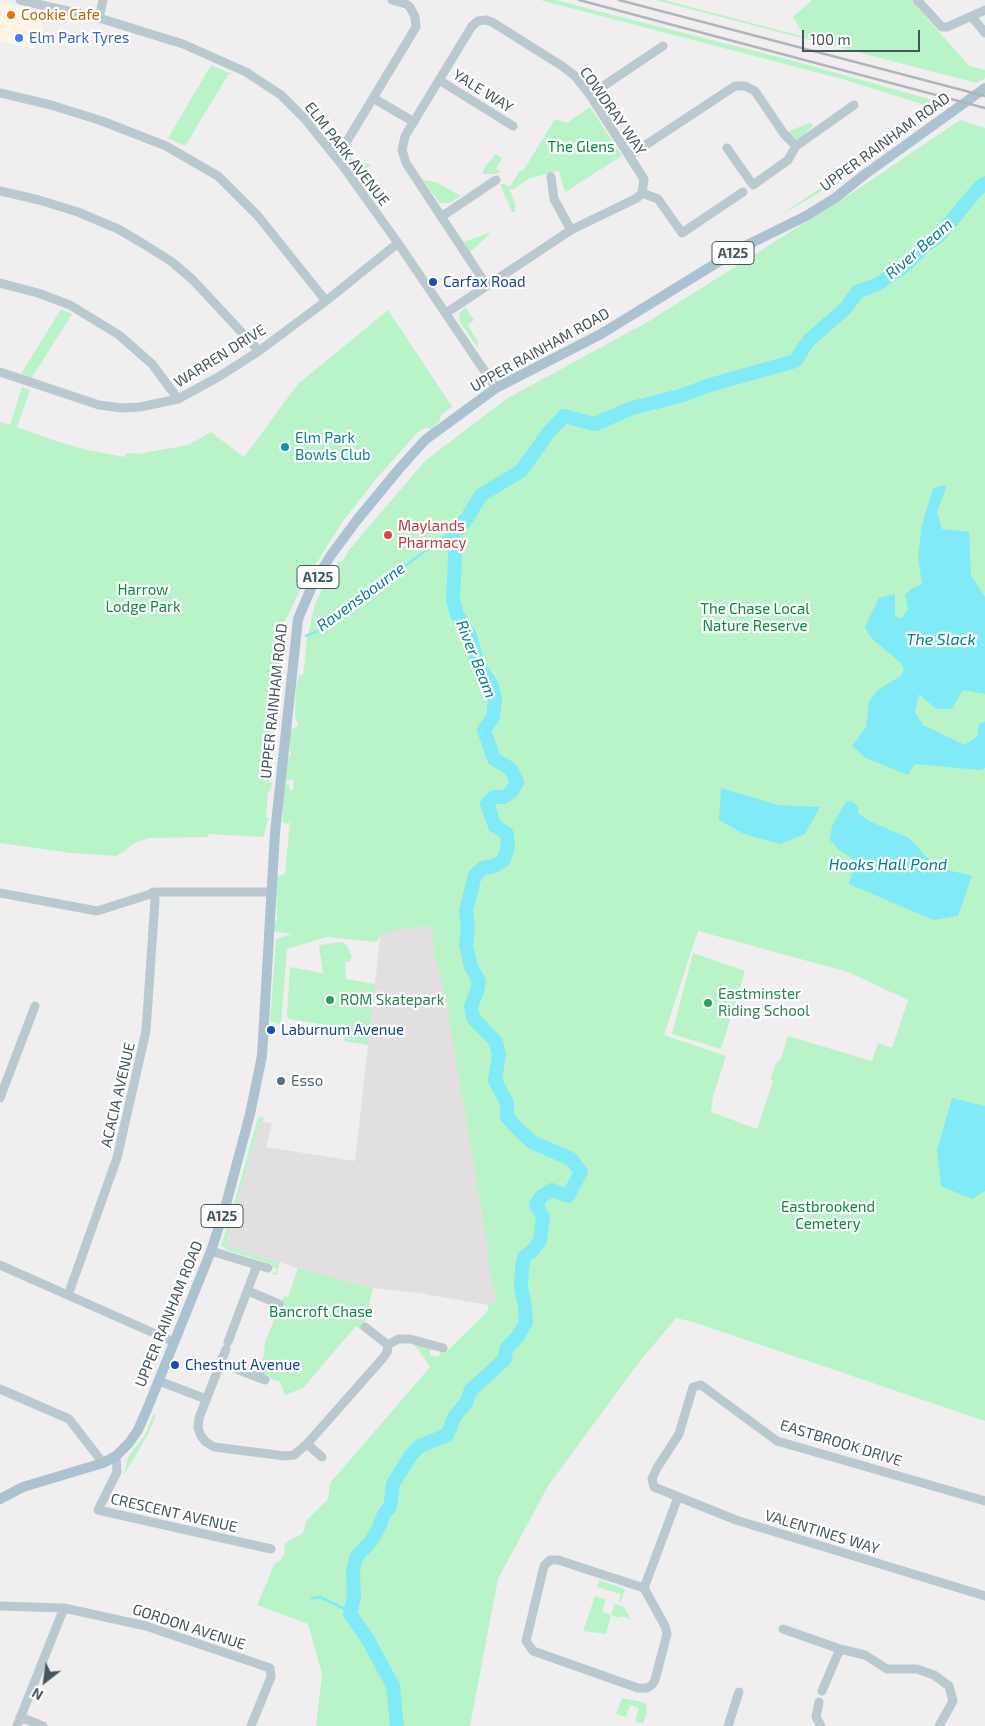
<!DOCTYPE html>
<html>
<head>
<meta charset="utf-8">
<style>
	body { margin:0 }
	#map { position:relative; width:985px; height:1726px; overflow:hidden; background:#f1eeef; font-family:"Exo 2",sans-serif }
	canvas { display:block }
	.north { position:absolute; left:20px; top:1656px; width:50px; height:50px; -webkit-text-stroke:4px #fff; paint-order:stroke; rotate:210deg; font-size:14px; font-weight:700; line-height:20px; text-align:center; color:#44555e }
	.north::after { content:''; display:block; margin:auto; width:18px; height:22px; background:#44555e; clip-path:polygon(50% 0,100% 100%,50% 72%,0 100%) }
	.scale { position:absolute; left:802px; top:30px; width:118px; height:22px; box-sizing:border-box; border:2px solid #44555e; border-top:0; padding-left:6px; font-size:15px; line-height:18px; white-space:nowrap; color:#44555e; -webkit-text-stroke:4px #fff; paint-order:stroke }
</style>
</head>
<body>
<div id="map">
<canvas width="985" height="1726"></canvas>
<div class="north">N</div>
<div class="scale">100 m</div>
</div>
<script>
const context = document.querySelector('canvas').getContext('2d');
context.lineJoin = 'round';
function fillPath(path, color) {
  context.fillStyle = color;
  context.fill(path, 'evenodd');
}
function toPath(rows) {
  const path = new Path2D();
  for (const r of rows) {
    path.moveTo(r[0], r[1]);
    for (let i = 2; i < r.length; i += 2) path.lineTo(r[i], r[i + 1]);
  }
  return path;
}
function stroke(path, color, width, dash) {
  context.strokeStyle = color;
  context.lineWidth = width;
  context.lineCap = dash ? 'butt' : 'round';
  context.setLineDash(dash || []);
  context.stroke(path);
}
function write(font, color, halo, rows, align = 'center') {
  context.font = font + ' "Exo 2",sans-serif';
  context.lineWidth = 4.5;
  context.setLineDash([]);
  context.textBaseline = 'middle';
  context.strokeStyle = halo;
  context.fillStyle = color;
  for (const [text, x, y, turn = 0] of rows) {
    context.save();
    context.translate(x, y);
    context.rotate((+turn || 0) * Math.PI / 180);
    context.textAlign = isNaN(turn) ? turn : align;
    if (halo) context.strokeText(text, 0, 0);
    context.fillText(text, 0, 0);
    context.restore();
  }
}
const commercial = toPath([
	[0,2,45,13,40,36,37,36,34,49,0,41]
]);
const education = toPath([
	[434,926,497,1303,488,1305,418,1293,373,1288,298,1268,225,1246,260,1121,272,1123,266,1147,355,1161,381,930]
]);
const green = toPath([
	[540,0,556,0,582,7,794,61,947,104,938,109,842,79],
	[655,0,664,0,805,37,793,17,812,0,911,0,969,66,985,70,985,78,977,83],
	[211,65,232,74,228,75,185,146,168,138],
	[590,107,622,156,565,192,559,171,530,178,512,190,509,188,515,204,515,212,512,212,500,184,504,184,510,187,520,170,523,171,555,119,567,123],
	[960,120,985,128,985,1421,693,1322,676,1318,640,1361,548,1486,498,1579,470,1726,316,1726,322,1674,308,1624,257,1605,275,1563,281,1560,285,1552,284,1544,303,1533,306,1521,328,1499,330,1483,430,1367,418,1349,411,1343,431,1348,430,1355,439,1357,440,1352,442,1351,446,1352,488,1311,488,1305,497,1302,489,1268,488,1250,445,995,434,953,433,934,430,926,400,929,380,936,377,942,327,937,287,949,281,1025,270,1021,276,939,292,934,272,931,277,919,276,877,285,874,290,821,288,824,283,823,282,795,286,783,289,784,290,791,293,790,294,779,285,781,288,758,291,753,289,748,290,730,298,726,295,717,296,688,299,675,303,675,307,640,314,607,326,581,338,562,342,562,349,550,425,461,506,399,651,320,858,189],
	[698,931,848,972,908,1000,892,1048,878,1043,872,1061,788,1036,781,1059,776,1063,770,1080,773,1081,757,1129,711,1112,713,1097,726,1056,664,1035],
	[809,123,814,125,799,139,793,139,787,132],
	[889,142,826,189,777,217],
	[495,154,502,158,496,169,501,172,496,174,483,174,483,170,488,162,490,162],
	[346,156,371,165,358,174],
	[423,180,436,182,461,196,449,203,440,203],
	[488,233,490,234,470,252,464,242],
	[465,307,474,320,468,325,478,342,478,348,460,322,459,314],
	[61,309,72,314,31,379,21,374],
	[388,310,451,405,453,406,441,415,440,420,432,429,424,428,418,432,376,479,343,521,302,586,283,626,278,691,279,691,280,698,277,702,276,710,279,711,275,723,269,782,272,783,271,789,268,792,266,817,269,818,266,824,264,837,208,834,208,837,149,838,133,844,125,851,116,856,71,853,0,843,0,422,10,425,22,387,30,390,17,427,56,441,87,450,125,457,125,454,134,453,138,454,188,445,211,432,244,457,298,384],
	[342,942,347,946,352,957,349,962,345,962,346,979,375,984,368,1045,344,1041,345,1028,289,1019,287,1016,290,967,323,973,319,945],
	[693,953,745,971,721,1049,672,1034],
	[258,1117,264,1118,263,1121,260,1121,225,1246,280,1263,276,1275,270,1273,275,1273,277,1268,272,1267,272,1264,227,1250,221,1245,229,1222],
	[298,1268,373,1288,364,1326,361,1330,356,1326,303,1388,285,1395,280,1382,264,1376,261,1362,264,1355,265,1342,284,1296,288,1297],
	[153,1415,156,1415,148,1434,124,1475,128,1457,145,1435],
	[599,1580,625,1589,621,1602,619,1601,621,1594,597,1587],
	[595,1596,606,1599,602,1612,611,1615,615,1604,624,1607,631,1619,620,1616,619,1618,611,1615,606,1634,583,1631],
	[622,1698,646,1703,647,1711,643,1724,635,1721,639,1708,630,1705,626,1717,616,1714]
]);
const water = toPath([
	[947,485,937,512,942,529,969,532,971,575,985,597,985,694,963,690,952,709,936,709,919,694,915,712,923,725,965,745,977,737,979,724,985,722,985,768,980,770,915,764,908,775,866,758,852,746,866,727,869,701,879,689,902,675,904,669,901,663,871,638,865,627,879,598,895,594,895,617,902,618,908,609,905,595,911,589,922,584,918,557,922,525,933,488],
	[721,788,778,805,820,807,805,834,780,844,744,834,719,820],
	[851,801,858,806,858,813,869,821,909,838,936,867,972,876,958,916,933,920,849,884,855,861,837,848,830,840,832,826,846,802],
	[952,1098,985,1106,985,1191,972,1199,941,1186,937,1150]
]);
const stream = toPath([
	[306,636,318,631,464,522],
	[312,1598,320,1597,351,1612]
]);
const river = toPath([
	[397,1726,393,1686,367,1638,350,1614,354,1596,353,1571,356,1557,372,1540,379,1527,384,1514,390,1507,393,1484,411,1455,420,1446,447,1435,455,1416,466,1403,471,1390,505,1359,506,1349,518,1336,526,1322,525,1306,521,1287,522,1269,524,1257,532,1251,540,1241,543,1217,536,1205,542,1196,552,1190,568,1196,581,1172,571,1159,532,1142,519,1130,507,1117,507,1103,495,1080,499,1055,496,1042,474,1019,472,1013,471,1006,477,992,479,981,471,967,466,945,468,927,466,911,475,875,483,868,494,866,504,860,508,845,507,834,495,826,487,804,494,797,504,797,512,791,517,782,511,769,494,759,484,730,493,717,495,698,491,684,478,665,470,635,457,615,453,600,455,557,453,535,467,518,481,495,521,471,548,433,564,416,595,424,632,408,680,396,710,385,795,361,809,340,846,308,857,292,878,284,903,267,926,245,938,237,977,190,985,183]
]);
const minor = toPath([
	[20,0,99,18,183,44,246,72,281,95,304,118,342,165,398,243,496,388],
	[917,0,942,27,947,27,985,10],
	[972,17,985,33],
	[99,18,103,0],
	[439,80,513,126],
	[0,93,51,105,102,121,166,146,218,176,258,216,326,301],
	[590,95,663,46],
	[373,98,414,122],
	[727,148,753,185,788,160,796,146],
	[335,155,344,146,416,27,415,17,410,7,406,4,392,0],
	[629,156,735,86,745,86,755,91,784,134,796,146,854,105],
	[551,177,554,199,571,230],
	[0,191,39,200,78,212,118,229,142,243,172,262,193,280,259,351],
	[642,193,658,199,682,233,743,192],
	[441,217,496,180],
	[0,283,38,293,70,305,119,335,152,364,178,399],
	[446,313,571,230,637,198,642,193,644,179,590,95,574,75,562,66,492,22,486,20,478,21,472,26,405,136,402,150,406,163,487,286],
	[0,372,99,405,122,408,140,407,178,399,220,376,259,351,326,301,398,243],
	[0,893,97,911,157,892,271,892],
	[0,1098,35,1006],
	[211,1251,257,1265,228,1342],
	[0,1265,174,1342],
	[257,1265,268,1268],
	[248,1291,279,1304],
	[68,1295,117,1158,146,1031,155,900,153,892],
	[365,1327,388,1345],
	[226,1349,199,1418,198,1428,201,1436,206,1442,214,1447,285,1456,294,1455,307,1444,383,1358,387,1352,388,1345,398,1339,410,1339,443,1348],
	[221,1363,265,1380],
	[258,1377,263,1366],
	[159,1381,206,1399],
	[0,1389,69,1419,103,1463],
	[307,1444,322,1457],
	[116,1456,117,1472,98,1510,271,1549],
	[985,1501,777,1441,701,1385,693,1387,679,1434,657,1468,652,1479,654,1487,736,1520,985,1596],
	[644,1588,558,1560,550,1560,544,1566,526,1641,533,1651,638,1688,647,1688,652,1685,655,1680,667,1634,665,1626,644,1588,678,1497],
	[0,1606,64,1608,146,1626,270,1668,271,1677,251,1726],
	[783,1629,840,1649,865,1655,887,1669,917,1669,934,1675,949,1686,953,1701,939,1726],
	[822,1691,840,1649],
	[819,1702,816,1717,821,1726],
	[20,1717,43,1726],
	[17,1726,64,1608],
	[728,1726,739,1692]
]);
const major = toPath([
	[0,1499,23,1487,103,1463,116,1456,129,1443,138,1430,148,1407,211,1251,225,1208,250,1114,262,1056,275,833,298,619,312,586,331,555,357,520,399,469,425,440,496,388,601,334,741,248,806,216,835,198,864,175,985,88]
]);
const rail = toPath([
	[579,0,985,108],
	[619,0,985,96]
]);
const markers = [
	[11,15,5,"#e8710a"],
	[19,38,5,"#3f7fe0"],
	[433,282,5,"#1a4fb4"],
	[285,447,5,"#0f9aa8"],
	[388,535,5,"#e0444e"],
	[330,1000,5,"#2e9e5b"],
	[708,1003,5,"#2e9e5b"],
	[271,1030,5,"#1a4fb4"],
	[281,1081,5,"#5c6f8a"],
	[175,1365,5,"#1a4fb4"]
];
const shields = [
	[733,253,42],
	[318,577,42],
	[222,1216,42]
];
const shieldNames = [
	["A125",733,253],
	["A125",318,577],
	["A125",222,1216]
];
const foodNames = [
	["Cookie Cafe",21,15]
];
const shopNames = [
	["Elm Park Tyres",29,38]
];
const streetNames = [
	["YALE WAY",483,91,32],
	["COWDRAY WAY",613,111,55],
	["UPPER RAINHAM ROAD",885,142,-36],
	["ELM PARK AVENUE",347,154,52],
	["UPPER RAINHAM ROAD",540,350,-29],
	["WARREN DRIVE",220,356,-32],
	["UPPER RAINHAM ROAD",274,701,-84],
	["ACACIA AVENUE",118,1095,-77],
	["UPPER RAINHAM ROAD",169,1314,-68],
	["EASTBROOK DRIVE",841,1443,17],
	["CRESCENT AVENUE",174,1513,13],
	["VALENTINES WAY",822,1532,17],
	["GORDON AVENUE",189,1627,18]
];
const parkNames = [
	["The Glens",581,147],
	["Harrow",143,590],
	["Lodge Park",143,607],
	["The Chase Local",755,609],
	["Nature Reserve",755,626],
	["Eastbrookend",828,1207],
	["Cemetery",828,1224],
	["Bancroft Chase",321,1312]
];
const transitNames = [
	["Carfax Road",443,282],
	["Laburnum Avenue",281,1030],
	["Chestnut Avenue",185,1365]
];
const cultureNames = [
	["Elm Park",295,438],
	["Bowls Club",295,455]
];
const healthNames = [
	["Maylands",398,526],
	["Pharmacy",398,543]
];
const leisureNames = [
	["Eastminster",718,994],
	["Riding School",718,1011],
	["ROM Skatepark",340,1000]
];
const serviceNames = [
	["Esso",291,1081]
];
const waterNames = [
	["River Beam",919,249,-41],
	["Ravensbourne",361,597,-36],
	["The Slack",941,640],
	["River Beam",476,659,68],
	["Hooks Hall Pond",888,865]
];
fillPath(commercial, '#fef4e6');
fillPath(education, '#e2dfe1');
fillPath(green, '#b8f4c8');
fillPath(water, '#80eaf6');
stroke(stream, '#80eaf6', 2.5);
stroke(river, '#80eaf6', 14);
stroke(minor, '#bac8cf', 9);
stroke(major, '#abc2d1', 10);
stroke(rail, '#b0b5ba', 2.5);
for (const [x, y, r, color] of markers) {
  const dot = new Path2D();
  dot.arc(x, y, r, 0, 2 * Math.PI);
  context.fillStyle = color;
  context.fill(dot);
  stroke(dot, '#fff', 2);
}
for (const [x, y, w] of shields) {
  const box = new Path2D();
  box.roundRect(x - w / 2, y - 11.5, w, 23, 4);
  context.fillStyle = '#fff';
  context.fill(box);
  stroke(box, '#44555e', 1);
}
write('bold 14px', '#44555e', null, shieldNames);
write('15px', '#c56008', '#fff', foodNames, 'left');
write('15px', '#366cbe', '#fff', shopNames, 'left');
write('15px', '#44555e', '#fff', streetNames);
write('15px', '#0d883c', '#fff', parkNames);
write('15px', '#164399', '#fff', transitNames, 'left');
write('15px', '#0d838f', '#fff', cultureNames, 'left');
write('15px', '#be3a42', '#fff', healthNames, 'left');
write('15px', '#27864d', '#fff', leisureNames, 'left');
write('15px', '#4e5e75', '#fff', serviceNames, 'left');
write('italic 16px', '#047f8d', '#fff', waterNames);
</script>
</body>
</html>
